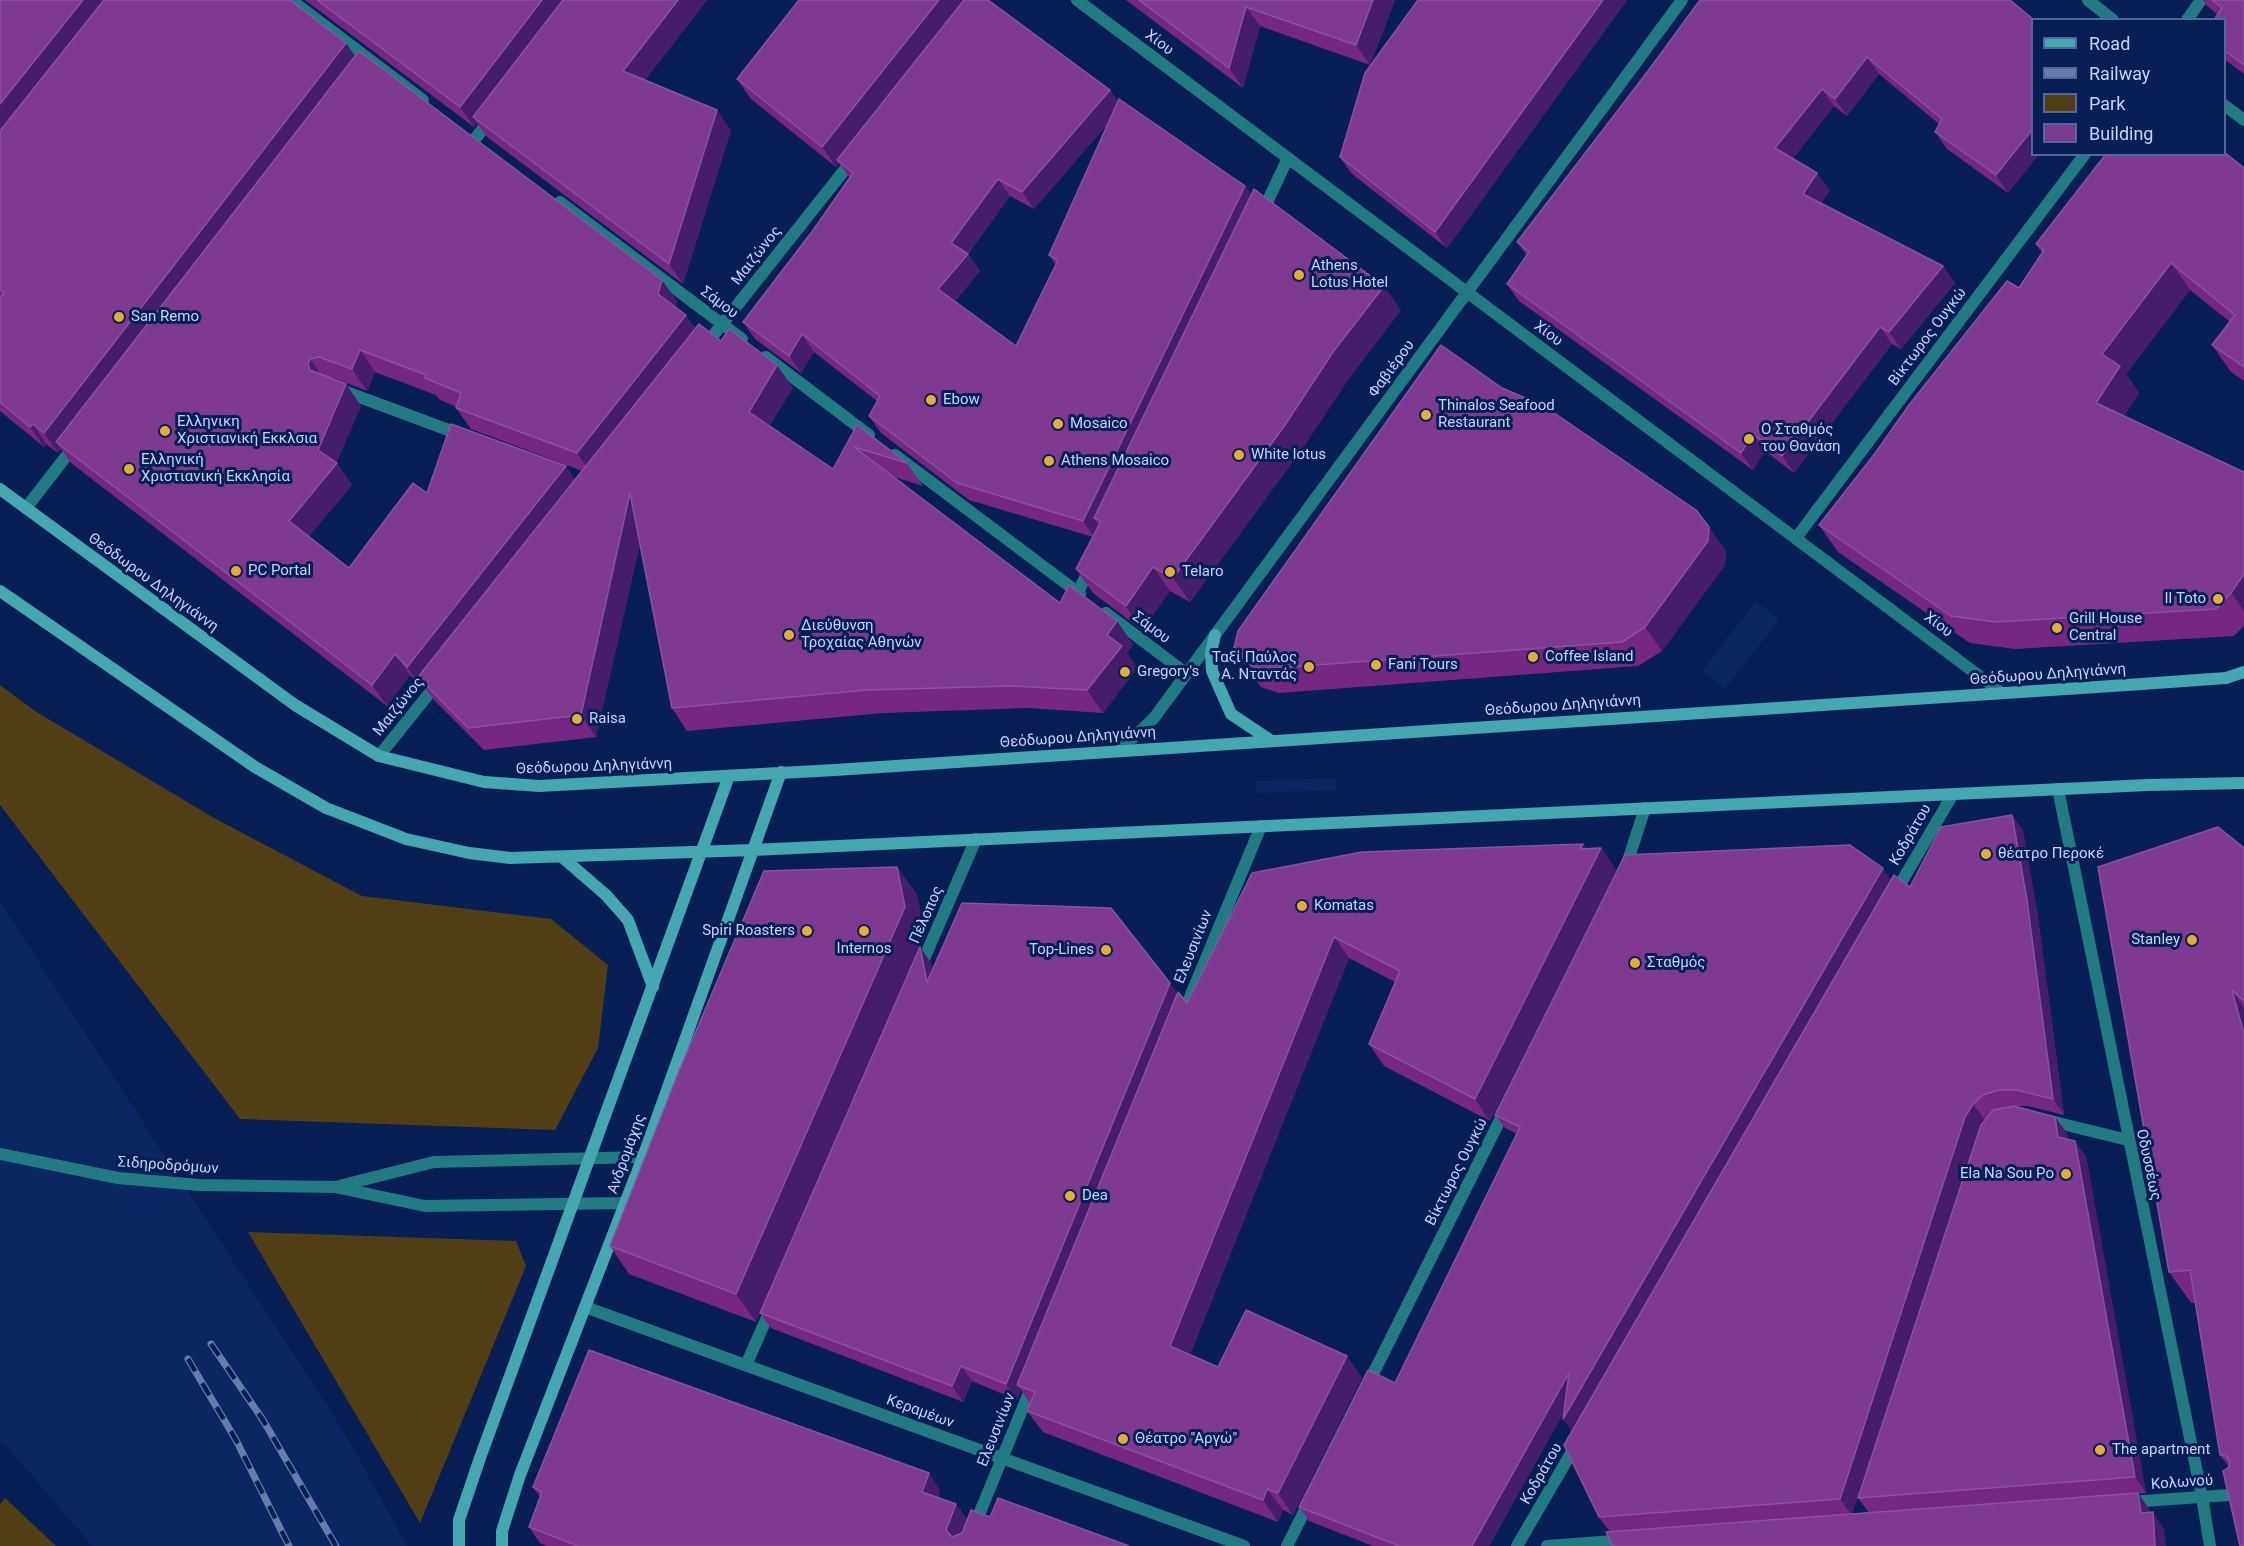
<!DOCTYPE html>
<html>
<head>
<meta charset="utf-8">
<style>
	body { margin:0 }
	#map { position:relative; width:2244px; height:1546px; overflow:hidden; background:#071f55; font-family:Roboto,sans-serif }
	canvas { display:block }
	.legend { position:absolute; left:2031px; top:18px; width:195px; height:138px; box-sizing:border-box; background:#071f55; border:2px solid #536896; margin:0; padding:8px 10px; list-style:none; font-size:18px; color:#c4d6f8 }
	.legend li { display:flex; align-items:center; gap:12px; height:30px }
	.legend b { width:30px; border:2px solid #536896 }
</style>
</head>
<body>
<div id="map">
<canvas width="2244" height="1546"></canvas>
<ul class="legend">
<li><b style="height:8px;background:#45a8b0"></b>Road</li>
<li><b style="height:8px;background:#677ca8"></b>Railway</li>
<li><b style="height:16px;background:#523e14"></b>Park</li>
<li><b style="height:16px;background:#7e3a90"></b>Building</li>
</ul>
</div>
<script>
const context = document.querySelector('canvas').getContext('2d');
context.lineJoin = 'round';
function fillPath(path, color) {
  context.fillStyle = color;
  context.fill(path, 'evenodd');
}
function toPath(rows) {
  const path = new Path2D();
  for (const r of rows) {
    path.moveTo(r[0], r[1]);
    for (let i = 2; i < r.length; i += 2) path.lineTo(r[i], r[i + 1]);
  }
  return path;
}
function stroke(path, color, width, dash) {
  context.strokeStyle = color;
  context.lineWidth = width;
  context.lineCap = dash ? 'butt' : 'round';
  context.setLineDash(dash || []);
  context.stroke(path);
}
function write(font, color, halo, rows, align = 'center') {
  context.font = font + ' Roboto,sans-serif';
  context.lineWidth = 6;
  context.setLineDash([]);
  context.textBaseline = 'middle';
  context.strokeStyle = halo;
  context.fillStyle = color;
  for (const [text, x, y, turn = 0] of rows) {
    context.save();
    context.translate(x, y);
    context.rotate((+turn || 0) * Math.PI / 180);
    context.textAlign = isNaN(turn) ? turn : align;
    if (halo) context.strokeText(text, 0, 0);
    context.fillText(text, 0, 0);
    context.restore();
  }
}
const built = toPath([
	[1756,601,1779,620,1725,689,1702,671],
	[1335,778,1336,790,1256,793,1256,781],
	[0,902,346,1435,407,1546,92,1546,2,1441,0,1443]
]);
const green = toPath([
	[0,685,35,711,214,818,362,896,551,919,608,965,598,1048,555,1130,240,1119,0,805],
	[248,1232,516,1241,526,1266,420,1523],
	[5,1498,56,1546,0,1546,0,1504]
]);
const service = toPath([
	[1262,213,1288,158],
	[338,389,462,435],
	[1078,592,1091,566],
	[920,968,976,839],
	[2046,1120,2128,1140],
	[746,1365,772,1306]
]);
const pedestrian = toPath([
	[2202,1497,2210,1546]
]);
const minor = toPath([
	[291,0,423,100],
	[1077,0,2002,693],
	[2088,0,2113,20],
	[2187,20,2201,0],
	[2224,105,2244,120],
	[475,139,491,118],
	[560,202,742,339],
	[704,347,854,158],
	[766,357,869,435],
	[895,455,1080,594],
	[26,508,75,445],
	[1796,538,2085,154],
	[1106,613,1187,674],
	[1120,750,1154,718,1682,0],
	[379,756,440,680],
	[2058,789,2202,1497],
	[1625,870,1645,808],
	[1895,893,1953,794],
	[1185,1009,1261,826],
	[585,1307,1244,1546],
	[1366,1388,1506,1108],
	[2129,1502,2244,1494],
	[966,1546,1033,1383],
	[1287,1546,1310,1500],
	[1517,1546,1577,1443],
	[1547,1546,1627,1540]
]);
const tertiary = toPath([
	[0,1154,118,1178,199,1185,335,1187,425,1206,625,1203],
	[339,1186,434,1162,643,1157]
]);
const secondary = toPath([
	[0,489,295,705,379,756,484,782,539,786,835,770,2142,684,2226,678,2244,672],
	[0,591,255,767,326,808,406,839,469,853,510,858,753,850,2148,785,2244,783],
	[1215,635,1211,653,1212,671,1231,714,1270,740],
	[562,857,606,895,628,920,653,987],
	[459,1546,459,1520,480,1458,729,776],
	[502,1546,502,1531,520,1475,643,1157,781,772]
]);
const rail = toPath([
	[211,1344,263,1420,336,1546],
	[188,1359,236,1440,289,1546]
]);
const wall = toPath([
	[0,0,355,55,677,301,675,307,695,328,721,341,793,388,769,426,833,469,857,425,907,463,923,486,894,477,1060,603,1133,644,1127,653,1137,668,1103,713,1028,708,883,713,687,731,672,708,640,543,596,737,484,750,434,700,424,686,422,688,410,675,387,706,71,463,61,449,58,453,46,444,44,447,0,411],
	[375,372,436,395,440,400,457,407,456,408,471,429,582,471,576,479,427,493,349,568,309,536,352,485,336,463,361,406,346,384,332,379,334,378,367,391],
	[305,0,707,0,645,80,731,130,683,284,487,137,477,123,474,127],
	[1126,0,1395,0,1370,65,1260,26,1243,88],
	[1418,0,1627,0,1447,248,1352,174,1340,157],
	[2203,0,2244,0,2244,74,2224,59,2224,20,2207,6],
	[2034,20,2032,154,2039,154,2008,193,1947,149,1935,132,1939,124,1879,74,1847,116,1834,106,1793,158,1830,190,1821,203,1943,266,1955,283,1901,349,1892,344,1794,473,1765,451,1753,470,1519,301,1507,284,1527,256,1517,242,1648,71],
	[737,79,1110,90,1118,102,1245,186,1251,195,1401,310,1350,377,1302,449,1190,602,1170,591,1142,630,1093,593,1076,569,1093,537,969,500,881,433,869,416,877,401,814,352,801,373,755,339,743,322,814,229,850,178,839,163,836,167,751,99],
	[1109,122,1049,255,1056,265,1016,346,955,301,980,271,968,254,1010,196,1034,209],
	[2244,168,2244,381,2231,372,2212,345,2230,322,2190,290,2126,374,2139,393,2124,416,2244,472,2244,626,2234,636,2015,649,1970,643,1838,552,1819,525,2019,288,2042,253,2036,244],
	[1726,551,1725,565,1662,651,1638,666,1279,693,1261,687,1244,663],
	[2012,815,2023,831,2038,917,2064,1115,2028,1106,2011,1106,2006,1108,2067,1133,2067,1139,2086,1156,2146,1493,2138,1494,2149,1509,2150,1513,2164,1529,1610,1532,1599,1517,1572,1432,1564,1412,1489,1546,1373,1546,1309,1521,1299,1507,1395,1383,1517,1134,1505,1128,1495,1115,1891,881,1910,887],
	[1979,1129,1858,1498,1869,1513,1852,1514,1977,1133],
	[1601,848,1616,870,1490,1121,1384,1066,1369,1044,1395,982,1349,958,1190,1355,1218,1367,1362,1377,1293,1515,1283,1510,1278,1522,1043,1432,1027,1411,1030,1404,1021,1390,1017,1400,972,1381,963,1402,771,1328,760,1313,920,947,931,963,932,970,1178,993,1187,1003,1252,873],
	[2244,848,2244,1546,2229,1467,2220,1455,2195,1303,2191,1303,2169,1272],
	[897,867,917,895,925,935,756,1322,629,1274,610,1246],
	[533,1487,940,1490,938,1497,956,1504,967,1520,990,1517,1129,1546,547,1546,540,1543,529,1527,540,1497]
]);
const shadedWall = toPath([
	[83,0,112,0,0,142,0,104],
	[542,0,572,0,473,117,477,123,474,127,460,107],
	[678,0,707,0,637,90,623,71],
	[939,0,968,0,837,160,839,163,836,167,822,147],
	[1373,0,1395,0,1370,65,1356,45],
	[1603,0,1627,0,1447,248,1435,232],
	[1246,7,1260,26,1243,88,1229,68],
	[346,43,360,63,56,442,61,449,58,453,44,433],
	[1867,57,1879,74,1847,116,1835,99],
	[1822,89,1834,106,1787,165,1775,148],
	[1110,90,1122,108,1034,209,1022,192],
	[717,110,731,130,683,284,669,264],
	[2032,130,2032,154,2039,154,2008,193,1996,175],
	[1817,173,1830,190,1815,211,1803,194],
	[998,179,1010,196,963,260,951,243],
	[1245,186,1257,203,1101,521,1094,518,1100,527,1095,538,1083,521],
	[968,254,980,271,950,306,938,289],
	[2171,263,2190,290,2126,374,2139,393,2115,430,2096,403,2102,354],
	[1943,266,1955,283,1901,349,1889,332],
	[662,280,677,301,673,316,658,294],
	[1384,286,1401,310,1350,377,1302,449,1190,602,1173,578,1333,352],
	[686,315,701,337,592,474,577,453],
	[1880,327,1892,344,1794,473,1782,456],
	[802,334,814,352,801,373,789,356],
	[360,350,375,372,367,391,352,369],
	[310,359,325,380,310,370,308,365],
	[777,365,793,388,764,435,749,412],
	[346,384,361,406,336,464,337,463,352,485,304,542,289,521],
	[33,424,46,444,44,447,30,427],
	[1753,434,1765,451,1753,470,1741,453],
	[566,466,581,488,418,677,424,686,422,688,407,667],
	[630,493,646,515,596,737,581,715],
	[1709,527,1726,551,1725,565,1662,651,1645,627],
	[1153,567,1170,591,1142,630,1126,606],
	[2244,574,2244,611,2231,593],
	[1117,621,1133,644,1127,653,1137,668,1103,713,1087,690,1107,635],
	[395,654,410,675,387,706,372,685],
	[2012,815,2023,831,2038,917,2064,1115,2053,1099],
	[1583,844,1595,860,1601,848,1616,870,1490,1121,1475,1099],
	[897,867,917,895,925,935,756,1322,736,1294],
	[1883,868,1892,882,1573,1433,1563,1419],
	[1334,937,1349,958,1185,1367,1170,1346],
	[920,947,931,963,938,998,927,982],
	[1170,983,1181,999,1017,1385,1021,1390,1017,1400,1006,1384],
	[2232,990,2244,1008,2244,1034],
	[1973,1104,1985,1120,1977,1133,1852,1515,1840,1499,1965,1117],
	[2055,1117,2067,1133,2069,1153,2058,1137],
	[2075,1141,2086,1156,2146,1493,2135,1477],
	[1347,1356,1362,1377,1293,1515,1278,1493],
	[961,1366,972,1381,963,1402,952,1386],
	[1569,1373,1579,1386,1489,1546,1472,1546],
	[929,1473,940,1490,934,1508,922,1492],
	[1267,1489,1283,1510,1278,1522,1263,1500],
	[2138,1493,2149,1509,2153,1530,2141,1513],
	[956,1504,967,1521,958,1546,946,1530],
	[2153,1512,2164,1529,2166,1546,2155,1546]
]);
const building = toPath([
	[0,0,83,0,0,104,0,0],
	[104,0,290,0,346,43,44,433,33,424,30,427,0,402,0,298,4,293,0,289,0,131,104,0],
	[317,0,542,0,460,107,317,0],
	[563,0,678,0,623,71,717,110,669,264,473,117,563,0],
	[799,0,939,0,822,147,737,79,799,0],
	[964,0,988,0,1110,90,1022,192,998,179,951,243,968,254,938,289,1016,346,1058,260,1049,255,1119,99,1245,186,1083,521,957,483,869,416,880,396,802,334,789,356,743,322,814,229,853,173,837,160,964,0],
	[1139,0,1373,0,1356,45,1246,7,1229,68,1139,0],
	[1418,0,1603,0,1435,232,1340,157,1365,73,1418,0],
	[1700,0,2010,0,2034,20,2032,20,2032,130,1996,175,1935,132,1942,119,1867,57,1835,99,1822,89,1775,148,1817,173,1803,194,1943,266,1889,332,1880,327,1782,456,1753,434,1741,453,1507,284,1529,252,1517,242,1648,71,1700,0],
	[2212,0,2244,0,2244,65,2224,50,2224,20,2214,20,2222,8,2212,0],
	[359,51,662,280,658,294,686,315,577,453,456,408,461,393,425,378,426,375,360,350,352,369,319,357,310,359,308,365,310,370,346,384,318,450,337,463,289,521,349,568,413,483,427,493,451,424,566,466,407,667,395,654,372,685,56,442,359,51],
	[2224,152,2244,168,2244,367,2212,345,2235,315,2171,263,2102,354,2120,366,2096,403,2244,472,2244,574,2231,593,2216,609,1996,622,1951,616,1819,525,1876,452,1909,405,2007,281,2019,288,2044,250,2036,244,2106,154,2224,154,2224,152],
	[1254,189,1384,286,1333,352,1285,425,1173,578,1153,567,1126,606,1076,569,1101,521,1094,518,1254,189],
	[699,324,721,341,729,329,777,365,749,412,833,469,857,425,907,463,854,447,1060,603,1069,585,1117,621,1107,635,1122,646,1087,690,1012,686,867,690,672,708,630,493,581,715,468,728,418,677,699,324],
	[1441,345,1502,388,1544,406,1696,510,1709,527,1708,541,1645,627,1622,642,1262,669,1244,663,1234,648,1238,631,1441,345],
	[2012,815,2027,900,2053,1099,2016,1090,1999,1090,1983,1095,1973,1104,1965,1117,1840,1499,1599,1517,1564,1445,1894,875,1910,887,1941,827,2012,815],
	[2218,827,2244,848,2244,1001,2232,990,2244,1034,2244,1546,2240,1546,2223,1471,2229,1467,2230,1462,2226,1456,2220,1455,2190,1270,2169,1272,2098,867,2218,827],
	[1583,844,1580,849,1601,848,1475,1099,1369,1044,1400,971,1334,937,1170,1346,1218,1367,1246,1310,1347,1356,1278,1493,1267,1489,1263,1500,1027,1411,1035,1392,1017,1385,1178,992,1187,1003,1252,873,1362,852,1583,844],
	[1850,845,1883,868,1563,1419,1569,1373,1472,1546,1399,1546,1299,1507,1368,1370,1395,1383,1520,1127,1495,1115,1625,855,1850,845],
	[897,867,905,907,736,1294,610,1246,679,1071,764,871,897,867],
	[962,903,1111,908,1170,983,1006,1384,961,1366,952,1386,760,1313,920,947,927,982,962,903],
	[2014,1106,2055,1117,2058,1137,2075,1141,2135,1477,1858,1498,1981,1125,1993,1110,2014,1106],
	[589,1350,929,1473,922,1492,956,1504,946,1530,952,1537,962,1533,971,1510,990,1517,998,1498,1129,1546,578,1546,529,1527,542,1492,533,1487,589,1350],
	[2138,1493,2141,1513,2153,1512,2155,1546,1613,1546,1606,1532,2138,1493]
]);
const markers = [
	[1299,275,6,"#e4ae35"],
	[119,317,6,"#e4ae35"],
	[931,400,6,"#e4ae35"],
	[1426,415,6,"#e4ae35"],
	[1058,424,6,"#e4ae35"],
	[165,431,6,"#e4ae35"],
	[1749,439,6,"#e4ae35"],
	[1239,455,6,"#e4ae35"],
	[1049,461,6,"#e4ae35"],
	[129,469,6,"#e4ae35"],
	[236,571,6,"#e4ae35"],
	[1170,572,6,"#e4ae35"],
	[2218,599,6,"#e4ae35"],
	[2057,628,6,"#e4ae35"],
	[789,635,6,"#e4ae35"],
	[1533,657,6,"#e4ae35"],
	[1376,665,6,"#e4ae35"],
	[1309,667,6,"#e4ae35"],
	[1125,672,6,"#e4ae35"],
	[577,719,6,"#e4ae35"],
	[1986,854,6,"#e4ae35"],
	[1302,906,6,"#e4ae35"],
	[807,931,6,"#e4ae35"],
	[864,931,6,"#e4ae35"],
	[2192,940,6,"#e4ae35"],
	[1106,950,6,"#e4ae35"],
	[1635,963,6,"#e4ae35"],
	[2066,1174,6,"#e4ae35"],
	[1070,1196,6,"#e4ae35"],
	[1123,1439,6,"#e4ae35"],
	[2100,1450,6,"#e4ae35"]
];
const streetNames = [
	["Χίου",1159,43,37],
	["Μαιζώνος",757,256,-52],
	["Σάμου",719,303,37],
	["Χίου",1548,334,37],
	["Βίκτωρος Ουγκώ",1928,337,-53],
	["Φαβιέρου",1392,369,-54],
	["Θεόδωρου Δηληγιάννη",153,583,36],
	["Χίου",1938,625,37],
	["Σάμου",1151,628,37],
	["Θεόδωρου Δηληγιάννη",2048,675,-4],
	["Θεόδωρου Δηληγιάννη",1563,706,-4],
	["Μαιζώνος",399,707,-51],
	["Θεόδωρου Δηληγιάννη",1078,738,-4],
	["Θεόδωρου Δηληγιάννη",594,767,-2],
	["Κοδράτου",1911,835,-60],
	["Πέλοπος",927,915,-66],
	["Ελευσινίων",1194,947,-68],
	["Ανδρομάχης",627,1154,-70],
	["Οδυσσέως",2148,1165,78],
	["Σιδηροδρόμων",168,1166,4],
	["Βίκτωρος Ουγκώ",1457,1172,-63],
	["Κεραμέων",920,1412,20],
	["Ελευσινίων",997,1430,-68],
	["Κοδράτου",1542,1474,-60],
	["Κολωνού",2182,1483,-4]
];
const poiNames = [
	["Athens",1311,266],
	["Lotus Hotel",1311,283],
	["San Remo",131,317],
	["Ebow",943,400],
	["Thinalos Seafood",1438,406],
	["Restaurant",1438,423],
	["Ελληνικη",177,422],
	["Χριστιανική Εκκλσια",177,439],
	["Mosaico",1070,424],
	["Ο Σταθμός",1761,430],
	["του Θανάση",1761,447],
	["White lotus",1251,455],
	["Ελληνική",141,460],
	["Χριστιανική Εκκλησία",141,477],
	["Athens Mosaico",1061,461],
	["PC Portal",248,571],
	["Telaro",1182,572],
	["Il Toto",2206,599,"right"],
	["Grill House",2069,619],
	["Central",2069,636],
	["Διεύθυνση",801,626],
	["Τροχαίας Αθηνών",801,643],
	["Coffee Island",1545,657],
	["Ταξί Παύλος",1297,658,"right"],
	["Α. Νταντάς",1297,675,"right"],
	["Fani Tours",1388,665],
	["Gregory's",1137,672],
	["Raisa",589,719],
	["θέατρο Περοκέ",1998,854],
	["Komatas",1314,906],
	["Spiri Roasters",795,931,"right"],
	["Stanley",2180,940,"right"],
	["Internos",864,949,"center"],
	["Top-Lines",1094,950,"right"],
	["Σταθμός",1647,963],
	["Ela Na Sou Po",2054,1174,"right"],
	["Dea",1082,1196],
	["Θέατρο \"Αργώ\"",1135,1439],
	["The apartment",2112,1450]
];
fillPath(built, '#0a2663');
fillPath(green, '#523e14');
stroke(service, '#227b82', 12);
stroke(pedestrian, '#227b82', 12);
stroke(minor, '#227b82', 12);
stroke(tertiary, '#227b82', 12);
stroke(secondary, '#45a8b0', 12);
stroke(rail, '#677ca8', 7);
stroke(rail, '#071f55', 4.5, [14]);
fillPath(wall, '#762784');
fillPath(shadedWall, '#461c6c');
fillPath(building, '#7e3a90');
stroke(building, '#8952a0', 1.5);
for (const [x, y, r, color] of markers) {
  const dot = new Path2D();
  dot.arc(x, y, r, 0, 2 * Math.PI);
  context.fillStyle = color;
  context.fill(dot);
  stroke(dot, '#071f55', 2);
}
write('15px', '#c4d6f8', '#071f55', streetNames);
write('15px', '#c4d6f8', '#071f55', poiNames, 'left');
</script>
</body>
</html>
